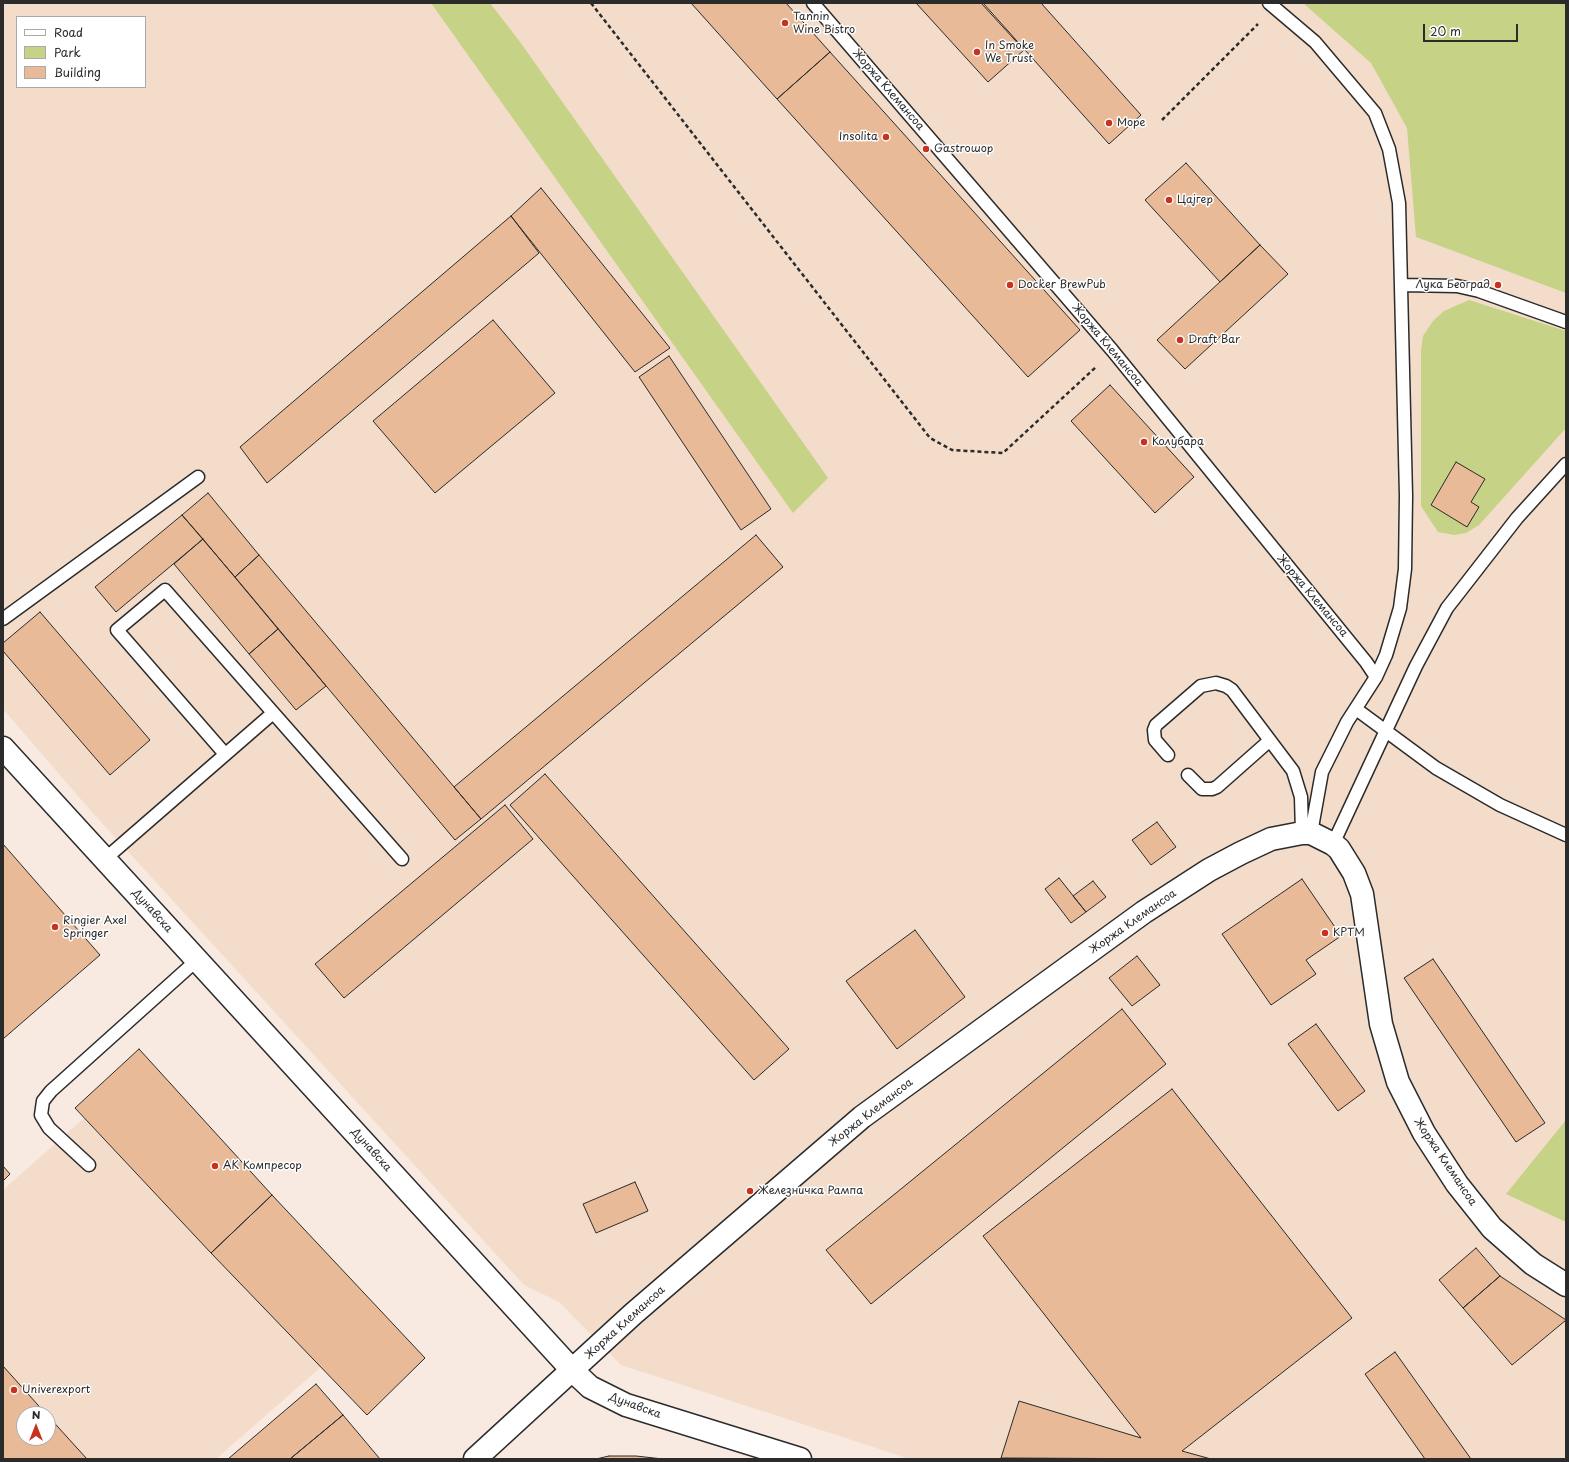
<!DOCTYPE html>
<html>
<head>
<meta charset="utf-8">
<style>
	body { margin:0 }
	#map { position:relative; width:1569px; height:1462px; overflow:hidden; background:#f8eae0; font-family:"Playpen Sans",sans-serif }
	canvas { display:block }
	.frame { position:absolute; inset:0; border:4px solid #2b2b2b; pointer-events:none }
	.legend { position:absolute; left:16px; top:16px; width:130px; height:72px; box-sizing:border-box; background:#fff; border:1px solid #aaa; margin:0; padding:5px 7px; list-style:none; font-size:12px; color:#2b2b2b }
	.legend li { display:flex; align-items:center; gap:8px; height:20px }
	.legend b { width:20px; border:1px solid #aaa }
	.north { position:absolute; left:16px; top:1406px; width:40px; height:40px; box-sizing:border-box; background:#fff; border:1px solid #aaa; border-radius:50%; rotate:0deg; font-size:11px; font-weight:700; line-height:16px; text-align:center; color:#2b2b2b }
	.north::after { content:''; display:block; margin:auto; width:14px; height:18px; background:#c8321e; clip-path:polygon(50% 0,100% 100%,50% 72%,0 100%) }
	.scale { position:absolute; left:1423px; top:24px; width:95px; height:18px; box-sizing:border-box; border:2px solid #2b2b2b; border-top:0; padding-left:5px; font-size:12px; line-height:14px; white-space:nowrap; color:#2b2b2b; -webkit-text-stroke:3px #fff; paint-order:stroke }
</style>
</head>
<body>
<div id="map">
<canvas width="1569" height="1462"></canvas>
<div class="frame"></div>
<ul class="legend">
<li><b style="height:5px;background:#fff"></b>Road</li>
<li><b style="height:11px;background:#c6d285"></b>Park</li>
<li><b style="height:11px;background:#e8ba98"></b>Building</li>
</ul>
<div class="north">N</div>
<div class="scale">20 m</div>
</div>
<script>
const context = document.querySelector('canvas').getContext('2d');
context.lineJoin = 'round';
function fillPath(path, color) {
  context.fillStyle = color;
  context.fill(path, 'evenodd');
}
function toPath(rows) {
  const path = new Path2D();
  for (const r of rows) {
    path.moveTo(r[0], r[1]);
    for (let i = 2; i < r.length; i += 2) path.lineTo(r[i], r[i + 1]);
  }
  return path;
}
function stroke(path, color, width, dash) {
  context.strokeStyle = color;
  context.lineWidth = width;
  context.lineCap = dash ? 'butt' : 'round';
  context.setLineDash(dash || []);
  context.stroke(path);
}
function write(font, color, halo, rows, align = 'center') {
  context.font = font + ' "Playpen Sans",sans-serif';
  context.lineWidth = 3;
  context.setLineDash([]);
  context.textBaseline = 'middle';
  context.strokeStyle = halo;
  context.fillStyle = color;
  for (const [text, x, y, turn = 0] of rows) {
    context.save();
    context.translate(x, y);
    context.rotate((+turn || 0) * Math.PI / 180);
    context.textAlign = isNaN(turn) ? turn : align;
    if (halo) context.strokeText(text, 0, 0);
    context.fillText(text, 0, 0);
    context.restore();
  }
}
const built = toPath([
	[3,3,1566,3,1566,1459,910,1459,621,1365,559,1302,524,1285,91,811,3,709],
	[17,17,145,17,145,87,17,87],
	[84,1118,211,1253,321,1367,216,1459,3,1459,3,1190],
	[24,1414,48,1414,48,1438,24,1438]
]);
const green = toPath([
	[431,3,490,3,520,42,828,478,793,513],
	[1303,3,1566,3,1566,293,1416,237,1407,128,1371,63],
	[1469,300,1566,331,1566,428,1479,525,1466,533,1454,535,1438,532,1421,506,1421,350,1423,336,1433,321,1444,311],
	[1566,1120,1566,1222,1506,1194]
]);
const building = toPath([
	[691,3,786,3,830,52,777,99,691,3],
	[916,3,981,3,1024,50,988,82,916,3],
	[983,3,1041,3,1141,115,1109,144,983,3],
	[830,52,1080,330,1028,377,777,99,830,52],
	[1186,163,1260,245,1220,282,1145,200,1186,163],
	[541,188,670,348,635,372,511,216,541,188],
	[511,216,539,253,267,483,240,447,511,216],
	[1260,245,1288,274,1185,369,1157,340,1260,245],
	[493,320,555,393,435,493,373,421,493,320],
	[669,356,771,509,741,530,639,377,669,356],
	[1110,385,1194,477,1155,513,1071,421,1110,385],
	[1456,462,1485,479,1471,502,1479,507,1467,527,1431,505,1456,462],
	[208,493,259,555,235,577,182,515,208,493],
	[182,515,203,539,116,612,95,587,182,515],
	[756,535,783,567,481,819,454,787,756,535],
	[203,539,278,629,249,654,174,564,203,539],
	[259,555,481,819,455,840,235,577,259,555],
	[40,612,150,740,110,775,3,651,3,643,40,612],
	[278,629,326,686,296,710,249,654,278,629],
	[545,774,789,1049,754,1080,510,805,545,774],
	[505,805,533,839,344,998,315,964,505,805],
	[1157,822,1176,847,1151,865,1132,840,1157,822],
	[3,844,100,955,3,1039,3,844],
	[1059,878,1086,912,1071,923,1045,889,1059,878],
	[1302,879,1341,936,1306,960,1316,974,1271,1005,1222,934,1302,879],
	[1093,881,1106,897,1086,912,1073,896,1093,881],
	[915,930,965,997,897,1049,846,981,915,930],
	[1137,956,1160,985,1132,1006,1109,978,1137,956],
	[1433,959,1545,1123,1516,1142,1404,978,1433,959],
	[1122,1009,1166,1064,871,1304,826,1250,1122,1009],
	[1316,1024,1365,1091,1338,1111,1288,1044,1316,1024],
	[139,1049,272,1195,211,1253,75,1108,139,1049],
	[1172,1089,1352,1318,1182,1451,1211,1459,1001,1458,1019,1401,1141,1438,983,1236,1172,1089],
	[3,1166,10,1174,3,1181,3,1166],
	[635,1182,648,1211,596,1233,583,1204,635,1182],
	[272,1195,425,1358,367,1415,211,1253,272,1195],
	[1476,1248,1500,1276,1463,1308,1439,1280,1476,1248],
	[1500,1276,1566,1320,1512,1365,1463,1308,1500,1276],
	[1395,1352,1471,1459,1425,1459,1365,1374,1395,1352],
	[3,1366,46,1414,24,1414,24,1438,48,1438,48,1416,87,1459,3,1459,3,1366],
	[316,1384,343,1415,290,1459,228,1459,316,1384],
	[343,1415,380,1459,290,1459,343,1415],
	[609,1456,636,1456,663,1459,596,1459,609,1456]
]);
const path = toPath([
	[591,3,930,438,952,450,1003,453,1097,366],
	[1162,120,1258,24]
]);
const lane = toPath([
	[813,3,1112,350,1366,662,1376,677],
	[1269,3,1315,42,1375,113,1389,149,1399,203,1406,496,1405,569,1400,608,1386,655,1376,677,1347,722,1322,772,1311,833],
	[1402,285,1457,286,1479,291,1566,322],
	[3,619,198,477],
	[1356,709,1436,768,1500,805,1566,835],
	[225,754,117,630,165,590,402,859],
	[1168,755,1155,740,1154,730,1156,725,1201,686,1216,683,1226,686,1232,690,1293,771,1301,797,1302,833],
	[1188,775,1202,789,1212,789,1217,787,1269,741],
	[1333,844,1416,666,1447,608,1517,518,1566,464],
	[105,859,273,713],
	[89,1165,49,1128,41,1115,43,1101,51,1091,197,960]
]);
const street = toPath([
	[573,1371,590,1387,626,1405,800,1459]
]);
const secondary = toPath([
	[3,748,573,1371],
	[475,1459,633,1314,862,1117,1144,912,1209,870,1241,853,1271,839,1302,833,1311,833,1333,844,1339,849,1354,873,1362,894,1381,1024,1398,1082,1424,1133,1457,1184,1492,1228,1533,1264,1566,1285]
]);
const markers = [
	[785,23,4,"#c8321e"],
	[977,52,4,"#c8321e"],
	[1109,123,4,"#c8321e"],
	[886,137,4,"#c8321e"],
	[926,149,4,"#c8321e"],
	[1169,200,4,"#c8321e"],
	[1010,285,4,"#c8321e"],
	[1498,285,4,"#c8321e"],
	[1180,340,4,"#c8321e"],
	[1144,442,4,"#c8321e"],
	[55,927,4,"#c8321e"],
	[1325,933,4,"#c8321e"],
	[215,1166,4,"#c8321e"],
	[750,1191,4,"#c8321e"],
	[14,1390,4,"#c8321e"]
];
const poiNames = [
	["Tannin",793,17],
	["Wine Bistro",793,30],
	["In Smoke",985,46],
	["We Trust",985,59],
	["Море",1117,123],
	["Insolita",878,137,"right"],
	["Gastroшор",934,149],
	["Цајгер",1177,200],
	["Docker BrewPub",1018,285],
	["Лука Београд",1490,285,"right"],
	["Draft Bar",1188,340],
	["Колубара",1152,442],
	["Ringier Axel",63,921],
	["Springer",63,934],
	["KPTM",1333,933],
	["АК Компресор",223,1166],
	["Железничка Рампа",758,1191],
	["Univerexport",22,1390]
];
const streetNames = [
	["Жоржа Клемансоа",888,90,49],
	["Жоржа Клемансоа",1107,345,50],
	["Жоржа Клемансоа",1312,596,50],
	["Дунавска",152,911,48],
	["Жоржа Клемансоа",1133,922,-35],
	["Жоржа Клемансоа",871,1113,-38],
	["Дунавска",371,1150,48],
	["Жоржа Клемансоа",1445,1162,56],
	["Жоржа Клемансоа",625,1323,-42],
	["Дунавска",635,1406,20]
];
fillPath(built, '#f3dcca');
fillPath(green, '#c6d285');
fillPath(building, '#e8ba98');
stroke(building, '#2b2b2b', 1);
stroke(lane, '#2b2b2b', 15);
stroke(street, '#2b2b2b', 25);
stroke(secondary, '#2b2b2b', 25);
stroke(path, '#2b2b2b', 2.5, [4, 3]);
stroke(lane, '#fff', 12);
stroke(street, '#fff', 22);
stroke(secondary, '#fff', 22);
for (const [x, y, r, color] of markers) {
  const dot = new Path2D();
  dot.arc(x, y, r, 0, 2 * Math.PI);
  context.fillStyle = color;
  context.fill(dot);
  stroke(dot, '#fff', 1.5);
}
write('11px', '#2b2b2b', '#fff', poiNames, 'left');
write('11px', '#2b2b2b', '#fff', streetNames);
</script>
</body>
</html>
